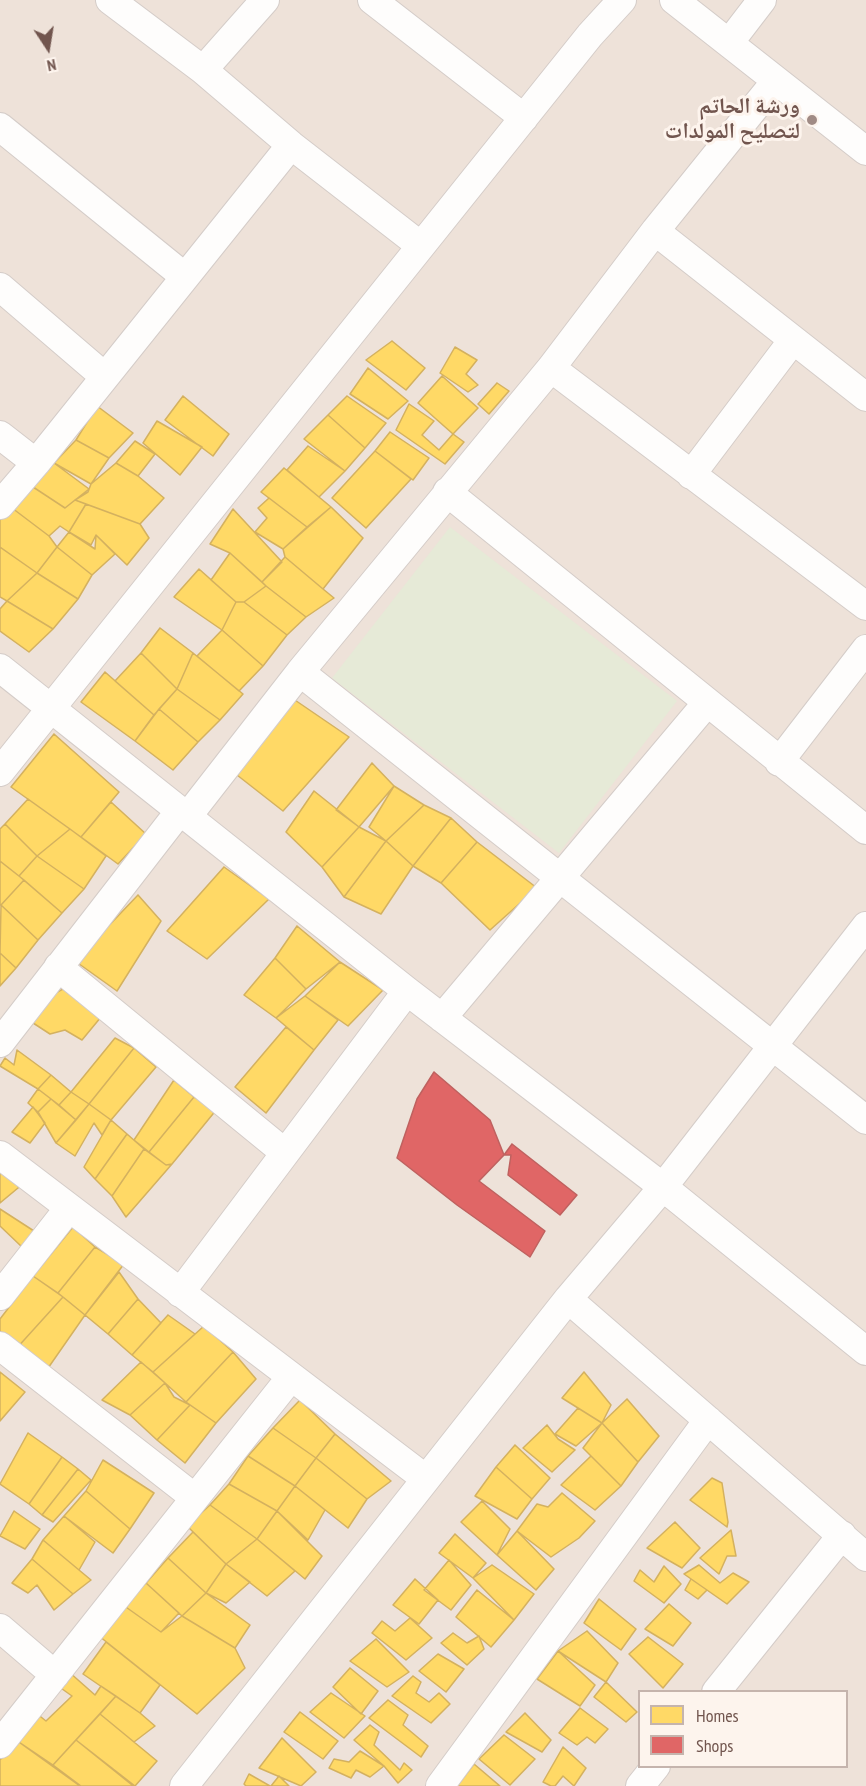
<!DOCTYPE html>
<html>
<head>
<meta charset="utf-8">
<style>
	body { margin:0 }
	#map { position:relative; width:866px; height:1786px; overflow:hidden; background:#f6f0eb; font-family:"PT Sans Narrow",sans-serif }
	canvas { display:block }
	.legend { position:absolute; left:638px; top:1690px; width:210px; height:78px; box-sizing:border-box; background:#fdf4ed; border:2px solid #c5b4ad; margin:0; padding:8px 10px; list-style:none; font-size:18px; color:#71554e }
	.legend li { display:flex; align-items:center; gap:12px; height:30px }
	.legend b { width:30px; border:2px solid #c5b4ad }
	.north { position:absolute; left:18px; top:18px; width:60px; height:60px; -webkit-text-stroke:4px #fdf4ed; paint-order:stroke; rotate:168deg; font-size:16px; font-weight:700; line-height:24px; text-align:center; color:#71554e }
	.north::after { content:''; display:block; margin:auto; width:21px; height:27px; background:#71554e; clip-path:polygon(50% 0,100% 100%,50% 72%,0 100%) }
</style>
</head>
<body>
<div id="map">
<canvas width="866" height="1786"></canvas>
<ul class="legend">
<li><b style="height:16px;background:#ffd966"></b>Homes</li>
<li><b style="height:16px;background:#e06666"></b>Shops</li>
</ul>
<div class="north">N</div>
</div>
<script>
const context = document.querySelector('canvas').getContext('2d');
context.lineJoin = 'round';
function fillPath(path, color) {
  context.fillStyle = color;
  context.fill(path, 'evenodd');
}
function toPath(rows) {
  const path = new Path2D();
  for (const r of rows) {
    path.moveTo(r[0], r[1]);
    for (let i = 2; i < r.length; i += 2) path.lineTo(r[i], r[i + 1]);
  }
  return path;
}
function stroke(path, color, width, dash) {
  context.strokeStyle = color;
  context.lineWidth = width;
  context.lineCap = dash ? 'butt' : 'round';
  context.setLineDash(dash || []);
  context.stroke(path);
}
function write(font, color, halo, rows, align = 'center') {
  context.font = font + ' "PT Sans Narrow","Noto Naskh Arabic",sans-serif';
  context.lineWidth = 6;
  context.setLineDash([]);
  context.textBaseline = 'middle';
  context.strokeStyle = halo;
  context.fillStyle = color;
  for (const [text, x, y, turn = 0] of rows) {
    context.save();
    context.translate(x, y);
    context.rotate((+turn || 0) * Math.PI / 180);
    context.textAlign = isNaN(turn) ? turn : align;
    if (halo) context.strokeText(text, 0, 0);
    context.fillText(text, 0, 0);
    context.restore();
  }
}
const residential = toPath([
	[0,0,866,0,866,1786,0,1786],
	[640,1692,846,1692,846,1766,640,1766]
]);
const green = toPath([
	[450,527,677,701,559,853,332,678]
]);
const homes = toPath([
	[392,341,425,368,406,390,366,360,392,341],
	[455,347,477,360,466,374,478,385,468,392,440,373,455,347],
	[368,368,408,401,388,419,350,394,368,368],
	[442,376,478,408,453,434,418,403,442,376],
	[497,383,509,391,489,414,478,404,497,383],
	[183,396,229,434,213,456,165,420,183,396],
	[347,396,386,423,365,448,328,415,347,396],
	[409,404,434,421,422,435,439,450,453,434,464,442,445,464,396,430,409,404],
	[97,406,133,433,109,458,76,440,97,406],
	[328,415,365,448,345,471,304,439,328,415],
	[157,421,202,447,180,475,143,443,157,421],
	[390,432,429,458,413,480,375,451,390,432],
	[76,440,109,458,91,484,54,463,76,440],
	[135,441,155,454,138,476,116,463,135,441],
	[308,446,345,471,319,497,287,470,308,446],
	[375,451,411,479,366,528,332,498,375,451],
	[54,463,89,489,65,508,30,485,54,463],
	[116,463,138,476,164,498,140,524,75,500,88,492,91,484,116,463],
	[284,468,331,507,307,527,261,492,284,468],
	[30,485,65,508,75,500,86,504,69,532,60,526,49,536,12,508,30,485],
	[269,498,307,527,283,549,255,532,267,518,258,508,269,498],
	[86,504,140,524,149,538,127,565,96,535,91,545,69,532,86,504],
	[331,507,363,538,323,589,285,557,283,549,331,507],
	[12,508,49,536,57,547,37,573,0,547,0,515,12,508],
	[233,509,282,562,262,582,230,553,210,544,233,509],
	[69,532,95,549,96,535,115,554,92,575,57,547,69,532],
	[0,547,37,573,7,601,0,597,0,547],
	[57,547,92,575,78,599,37,573,57,547],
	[230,553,266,586,244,602,236,602,211,580,230,553],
	[285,557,323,589,334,598,306,617,266,586,262,582,285,557],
	[199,569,236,602,222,630,174,597,199,569],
	[37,573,78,599,53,629,7,601,37,573],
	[266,586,306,617,287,635,244,602,266,586],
	[7,601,53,629,29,652,0,631,0,609,7,601],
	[236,602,244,602,287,635,263,666,222,630,236,602],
	[160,628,193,653,177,689,141,653,160,628],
	[222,630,263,666,239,691,197,656,222,630],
	[141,653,177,689,154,715,115,681,141,653],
	[193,653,243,694,220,720,177,689,193,653],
	[105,672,154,715,135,741,81,702,105,672],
	[177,689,220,720,198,742,159,709,177,689],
	[289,696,349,737,283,811,237,775,289,696],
	[159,709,198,742,173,770,135,741,159,709],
	[54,734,119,792,81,837,11,787,54,734],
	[372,763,394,786,359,827,336,810,372,763],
	[394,786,424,805,386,841,369,827,394,786],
	[314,791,359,827,322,867,286,832,314,791],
	[28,799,70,829,37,856,5,824,28,799],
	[111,802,146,834,118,864,81,837,111,802],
	[424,805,451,818,413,866,386,841,424,805],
	[451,818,477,842,441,883,413,866,451,818],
	[5,824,37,856,19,876,0,861,0,829,5,824],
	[359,827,386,841,344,897,322,867,359,827],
	[70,829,106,856,84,889,37,856,70,829],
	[386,841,413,866,381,914,344,897,386,841],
	[477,842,537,888,490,930,441,883,477,842],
	[37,856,84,889,62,913,19,876,37,856],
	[0,861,24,880,1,905,0,905,0,861],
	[224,867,269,899,207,959,167,931,224,867],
	[24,880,62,913,38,940,1,905,24,880],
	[138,895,161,921,117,991,75,961,138,895],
	[1,905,38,940,16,968,0,953,1,905],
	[297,926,340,962,306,989,275,958,297,926],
	[0,953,16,968,0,986,0,953],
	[275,958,306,989,276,1018,244,995,275,958],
	[340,962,383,990,348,1026,305,996,340,962],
	[63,989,101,1017,82,1040,65,1030,50,1034,30,1021,44,999,63,989],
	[305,996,338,1020,314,1050,276,1018,305,996],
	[286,1027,314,1050,266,1113,235,1087,286,1027],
	[115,1038,134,1048,89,1104,71,1092,115,1038],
	[134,1048,156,1067,111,1120,89,1104,134,1048],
	[17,1050,51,1075,38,1089,0,1066,5,1058,14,1065,17,1050],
	[51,1075,71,1092,59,1105,38,1089,51,1075],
	[174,1080,194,1097,149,1152,134,1140,174,1080],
	[38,1089,51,1099,38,1112,28,1103,38,1089],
	[71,1092,89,1104,76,1120,59,1105,71,1092],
	[194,1097,217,1109,172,1164,166,1165,149,1152,194,1097],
	[51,1099,76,1120,56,1143,38,1112,51,1099],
	[89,1104,111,1120,102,1135,94,1123,75,1156,56,1143,89,1104],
	[33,1107,45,1123,30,1143,12,1132,33,1107],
	[111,1120,127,1134,95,1179,84,1167,111,1120],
	[127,1134,144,1149,112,1196,95,1179,127,1134],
	[144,1149,166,1165,172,1164,126,1217,112,1196,144,1149],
	[0,1168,24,1183,0,1203,0,1168],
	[0,1209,34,1231,22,1247,0,1226,0,1209],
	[73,1227,95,1247,58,1293,33,1276,73,1227],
	[95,1247,124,1264,85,1315,58,1293,95,1247],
	[119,1272,138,1299,108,1334,85,1315,119,1272],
	[33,1276,63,1297,15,1350,0,1339,0,1319,33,1276],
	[63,1297,85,1315,46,1371,15,1350,63,1297],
	[138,1299,161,1323,132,1355,108,1334,138,1299],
	[168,1315,195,1334,153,1372,132,1355,168,1315],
	[204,1326,233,1352,186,1402,153,1372,204,1326],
	[233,1352,256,1379,216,1423,186,1402,233,1352],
	[141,1362,165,1383,130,1415,102,1400,141,1362],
	[0,1372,25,1392,0,1421,0,1372],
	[584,1372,611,1405,602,1423,562,1398,584,1372],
	[165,1383,174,1397,190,1405,157,1440,130,1415,165,1383],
	[627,1399,659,1436,638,1462,602,1423,627,1399],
	[300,1400,335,1434,316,1458,273,1428,300,1400],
	[190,1405,216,1423,185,1463,157,1440,190,1405],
	[578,1408,602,1423,576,1446,555,1434,578,1408],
	[602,1423,638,1462,621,1486,583,1448,602,1423],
	[547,1425,558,1439,575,1450,552,1472,523,1448,547,1425],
	[273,1428,316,1458,295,1486,248,1456,273,1428],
	[28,1433,62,1457,29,1504,0,1484,28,1433],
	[335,1434,391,1481,367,1499,316,1458,335,1434],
	[515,1445,550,1478,532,1499,496,1467,515,1445],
	[248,1456,295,1486,277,1511,229,1484,248,1456],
	[591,1456,621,1486,595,1510,561,1485,591,1456],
	[62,1457,78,1469,42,1515,29,1504,62,1457],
	[316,1458,367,1499,348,1528,295,1486,316,1458],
	[103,1460,154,1493,130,1529,86,1491,103,1460],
	[496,1467,532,1499,517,1519,475,1496,496,1467],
	[78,1469,91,1480,53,1522,42,1515,78,1469],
	[712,1478,722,1483,728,1522,727,1527,690,1500,712,1478],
	[229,1484,277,1511,257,1539,210,1505,229,1484],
	[295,1486,325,1510,308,1540,277,1511,295,1486],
	[86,1491,130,1529,113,1553,64,1516,86,1491],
	[562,1493,595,1521,579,1538,551,1557,517,1531,537,1504,548,1507,562,1493],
	[482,1501,510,1529,497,1555,461,1522,482,1501],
	[210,1505,257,1539,226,1564,187,1526,210,1505],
	[14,1511,40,1529,25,1549,0,1536,14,1511],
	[277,1511,322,1556,305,1579,257,1539,277,1511],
	[64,1516,95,1542,79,1570,43,1540,64,1516],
	[675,1522,700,1548,682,1568,647,1548,675,1522],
	[731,1530,736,1556,727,1556,719,1574,700,1558,731,1530],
	[517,1531,554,1569,536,1590,497,1555,517,1531],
	[193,1532,226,1564,206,1593,168,1558,193,1532],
	[455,1534,486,1563,473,1578,439,1553,455,1534],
	[257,1539,295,1571,267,1596,226,1564,257,1539],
	[43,1540,91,1580,73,1594,32,1559,43,1540],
	[168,1558,206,1593,182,1616,146,1583,168,1558],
	[32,1559,73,1594,54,1610,37,1585,28,1593,12,1583,32,1559],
	[449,1560,471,1585,451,1610,424,1590,449,1560],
	[226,1564,250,1582,226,1603,206,1593,226,1564],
	[492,1565,534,1594,514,1620,473,1578,492,1565],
	[699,1565,720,1583,733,1573,749,1582,727,1604,684,1574,699,1565],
	[664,1566,681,1584,664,1603,634,1581,640,1570,654,1582,664,1566],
	[415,1579,438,1600,419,1624,393,1605,415,1579],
	[691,1579,707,1590,698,1599,685,1590,691,1579],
	[146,1583,179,1613,161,1632,123,1605,146,1583],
	[477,1590,514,1620,491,1647,456,1617,477,1590],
	[206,1593,250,1625,235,1648,182,1616,206,1593],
	[599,1599,636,1629,621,1650,584,1623,599,1599],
	[669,1604,691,1623,673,1646,645,1629,669,1604],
	[123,1605,161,1632,182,1616,235,1648,245,1668,197,1714,99,1636,123,1605],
	[410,1618,432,1638,406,1660,372,1633,382,1621,395,1631,410,1618],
	[587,1631,618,1663,606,1682,558,1651,587,1631],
	[453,1633,467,1643,479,1636,484,1649,467,1665,441,1643,453,1633],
	[648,1637,683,1664,663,1688,629,1654,648,1637],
	[376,1639,409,1672,387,1687,350,1661,376,1639],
	[106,1642,160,1685,140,1713,83,1674,106,1642],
	[558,1651,595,1685,580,1706,537,1679,558,1651],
	[438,1654,464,1669,446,1692,419,1671,438,1654],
	[350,1668,378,1691,361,1714,333,1687,350,1668],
	[69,1672,95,1695,101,1686,116,1696,53,1765,16,1740,36,1713,46,1721,72,1696,58,1686,69,1672],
	[413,1676,421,1682,416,1693,429,1702,439,1693,450,1704,431,1723,392,1696,413,1676],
	[606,1682,637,1712,626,1722,594,1697,606,1682],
	[331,1693,365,1716,344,1738,310,1712,331,1693],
	[116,1696,140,1713,155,1726,134,1742,100,1714,116,1696],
	[388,1700,408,1715,403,1725,428,1746,421,1757,369,1718,388,1700],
	[580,1708,608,1729,595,1743,587,1737,577,1745,559,1733,580,1708],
	[300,1712,338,1741,323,1759,284,1732,300,1712],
	[525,1713,551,1740,542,1752,506,1732,525,1713],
	[100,1714,157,1761,135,1786,76,1740,100,1714],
	[370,1725,379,1732,374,1745,400,1770,404,1763,412,1770,398,1783,384,1766,354,1740,370,1725],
	[504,1735,535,1759,510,1785,479,1759,504,1735],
	[282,1738,316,1772,301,1786,259,1768,282,1738],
	[16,1740,80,1786,0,1786,0,1760,16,1740],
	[76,1740,132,1785,134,1786,81,1786,53,1765,76,1740],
	[563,1747,586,1768,574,1786,563,1776,555,1786,551,1786,543,1782,563,1747],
	[360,1751,384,1766,370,1777,356,1770,351,1778,329,1768,334,1759,349,1762,360,1751],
	[474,1764,500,1786,457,1786,474,1764],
	[249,1774,270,1786,246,1786,244,1784,249,1774],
	[279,1776,289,1786,271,1786,279,1776]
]);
const shops = toPath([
	[434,1072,490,1120,504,1155,479,1181,545,1231,530,1257,457,1205,397,1158,417,1099,434,1072],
	[512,1144,577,1195,560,1215,508,1175,511,1155,504,1155,512,1144]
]);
const minor = toPath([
	[110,0,203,70,291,145,421,246],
	[372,0,524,118],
	[674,0,866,151],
	[729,43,762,0],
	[203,70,265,0],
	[0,127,185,277],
	[655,231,866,397],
	[0,287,105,377],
	[551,368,866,606],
	[0,435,36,463],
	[691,475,793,340],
	[447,492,866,830],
	[0,505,36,463,291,145],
	[0,668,407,991,663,1187,866,1351],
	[300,672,866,1120],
	[779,762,866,649],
	[0,772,590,35,622,0],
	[187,817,300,672,551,368,655,231,776,81],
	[58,967,284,1152],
	[442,1018,706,704],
	[0,1043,179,812],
	[0,1155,426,1479],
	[180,1293,407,991],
	[0,1296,69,1208],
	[568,1299,866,1557],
	[0,1346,195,1498],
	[0,1628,55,1675],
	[716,1692,842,1535],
	[0,1744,291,1377],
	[184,1786,568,1299,663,1187,866,926],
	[440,1786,708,1420],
	[640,1786,656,1766]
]);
const markers = [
	[812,120,6,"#a08b85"]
];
const poiNames = [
	["ورشة الحاتم",800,107],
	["لتصليح المولدات",800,132]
];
fillPath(residential, '#eee2d9');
fillPath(green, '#e6ead7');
fillPath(homes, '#ffd966');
stroke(homes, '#d4b15f', 1.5);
fillPath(shops, '#e06666');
stroke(shops, '#bf615f', 1.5);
stroke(minor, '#d4ccc8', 30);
stroke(minor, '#fefdfc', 28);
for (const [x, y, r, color] of markers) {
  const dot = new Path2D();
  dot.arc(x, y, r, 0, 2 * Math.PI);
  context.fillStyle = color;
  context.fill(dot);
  stroke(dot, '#fdf4ed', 2);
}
write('bold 22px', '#71554e', '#fdf4ed', poiNames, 'right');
</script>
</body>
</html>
